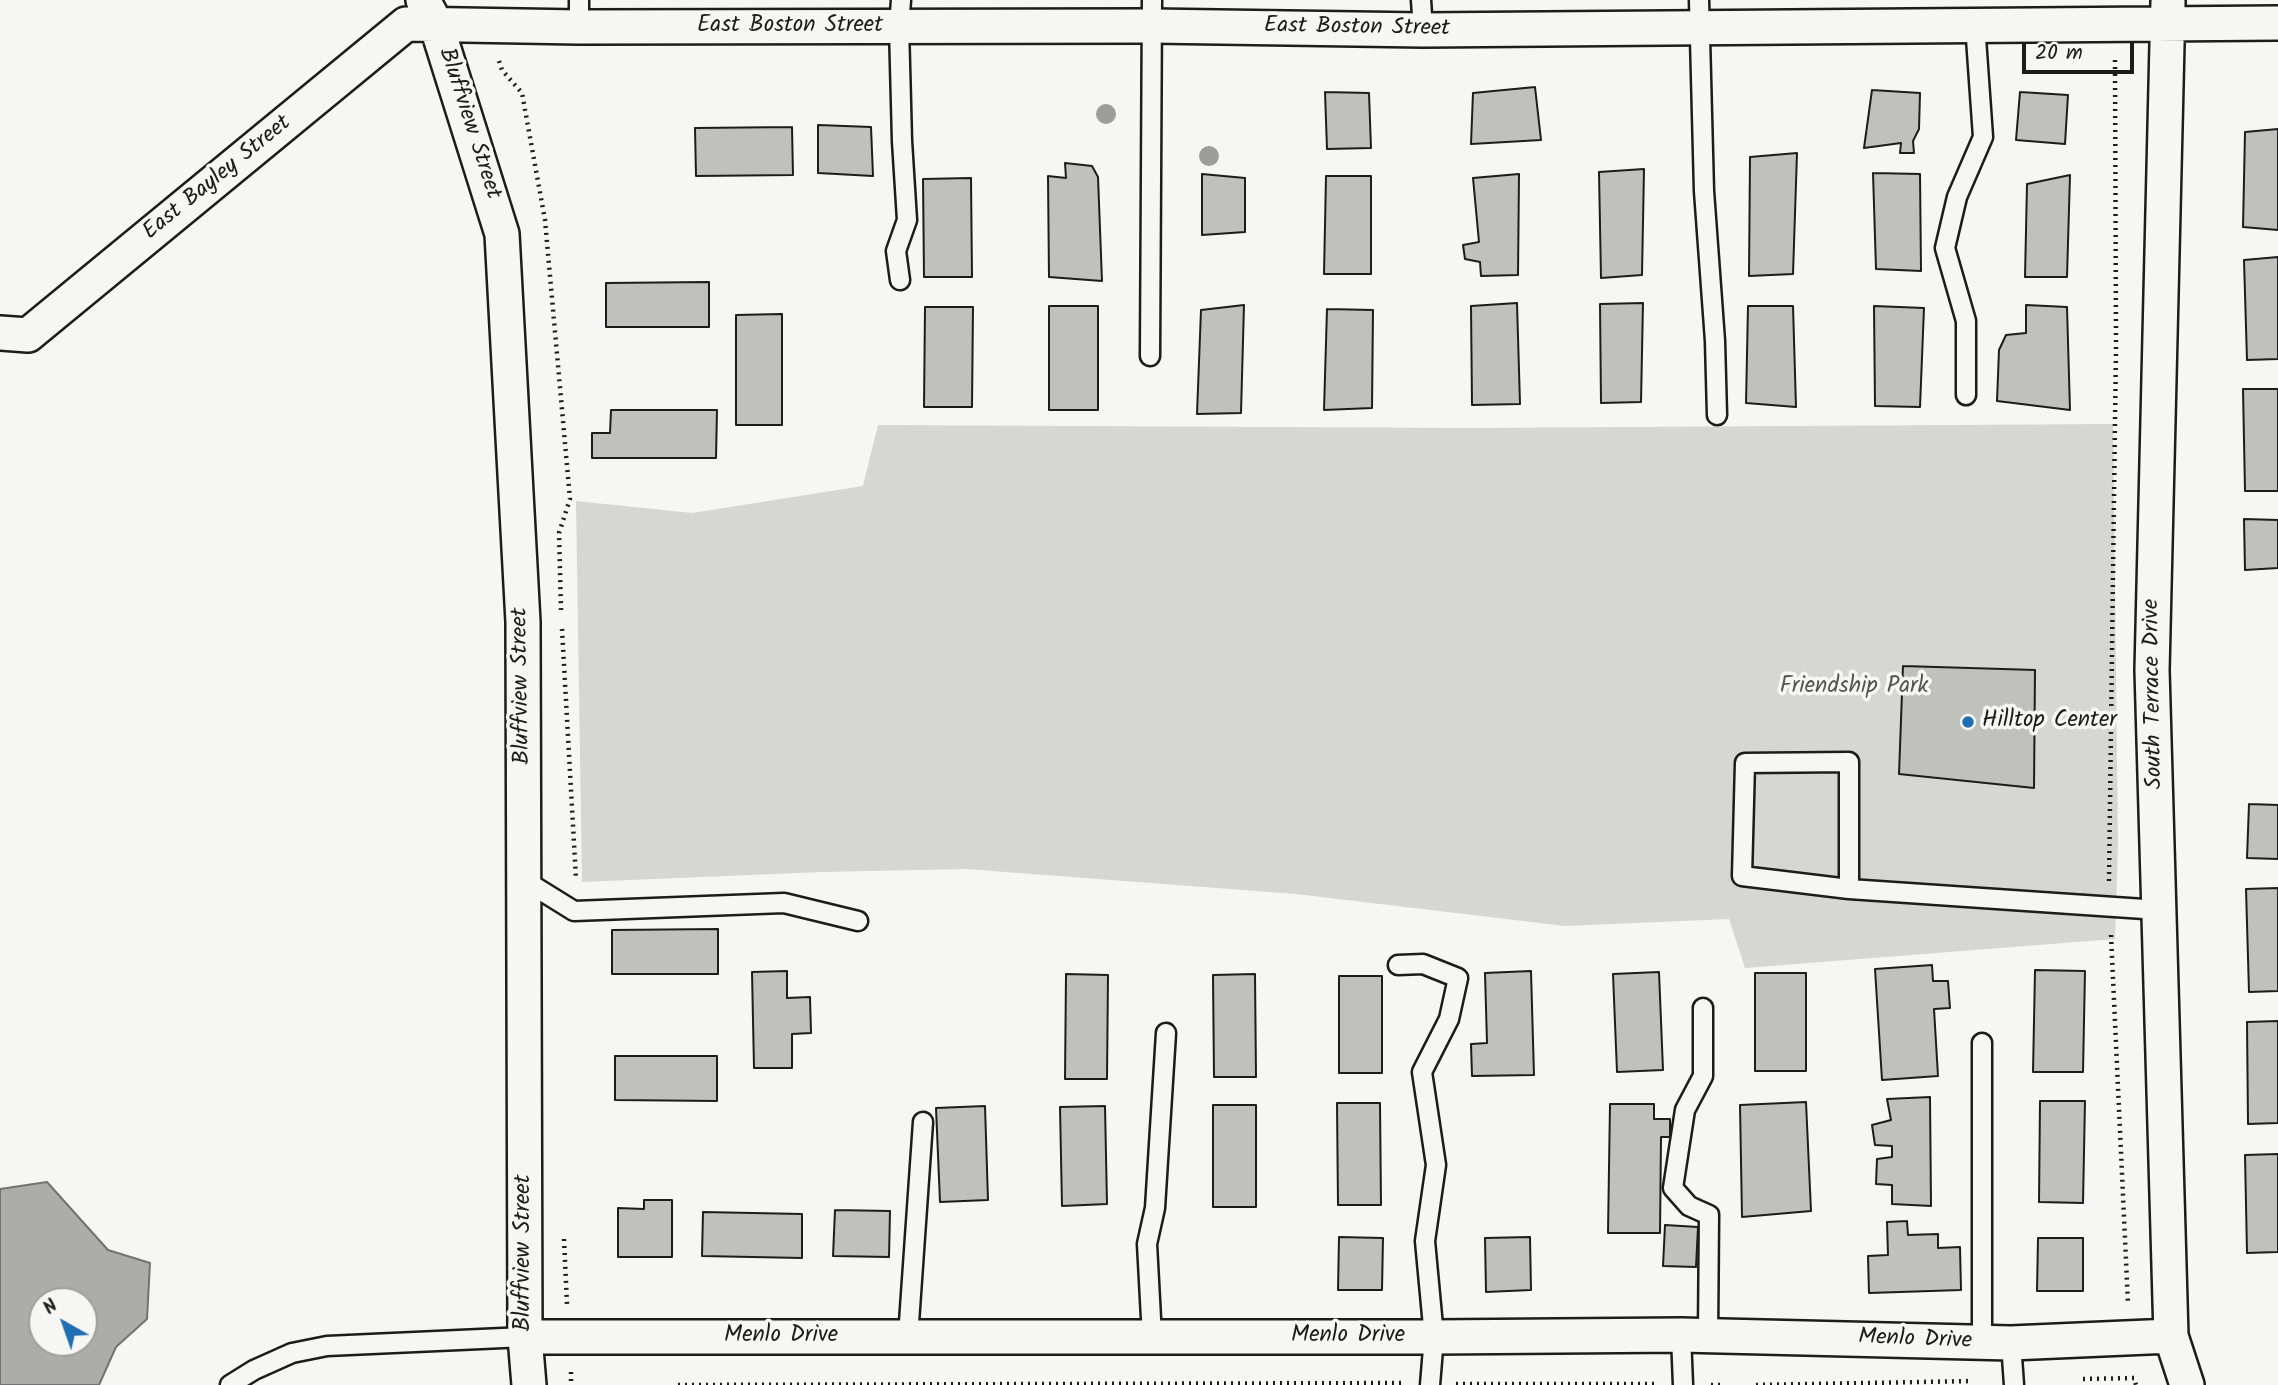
<!DOCTYPE html>
<html>
<head>
<meta charset="utf-8">
<style>
	body { margin:0 }
	#map { position:relative; width:2278px; height:1385px; overflow:hidden; background:#f6f6f2; font-family:Kalam,sans-serif }
	canvas { display:block }
	.north { position:absolute; left:28px; top:1287px; width:70px; height:70px; box-sizing:border-box; background:#f6f6f2; border:2px solid #9f9f9c; border-radius:50%; rotate:320deg; font-size:19px; font-weight:700; line-height:28px; text-align:center; color:#1c1c1c }
	.north::after { content:''; display:block; margin:auto; width:24px; height:32px; background:#1f6fb2; clip-path:polygon(50% 0,100% 100%,50% 72%,0 100%) }
	.scale { position:absolute; left:2022px; top:42px; width:112px; height:32px; box-sizing:border-box; border:4px solid #1c1c1c; border-top:0; padding-left:9px; font-size:21px; line-height:24px; white-space:nowrap; color:#1c1c1c; -webkit-text-stroke:5px #f6f6f2; paint-order:stroke }
</style>
</head>
<body>
<div id="map">
<canvas width="2278" height="1385"></canvas>
<div class="north">N</div>
<div class="scale">20 m</div>
</div>
<script>
const context = document.querySelector('canvas').getContext('2d');
context.lineJoin = 'round';
function fillPath(path, color) {
  context.fillStyle = color;
  context.fill(path, 'evenodd');
}
function toPath(rows) {
  const path = new Path2D();
  for (const r of rows) {
    path.moveTo(r[0], r[1]);
    for (let i = 2; i < r.length; i += 2) path.lineTo(r[i], r[i + 1]);
  }
  return path;
}
function stroke(path, color, width, dash) {
  context.strokeStyle = color;
  context.lineWidth = width;
  context.lineCap = dash ? 'butt' : 'round';
  context.setLineDash(dash || []);
  context.stroke(path);
}
function write(font, color, halo, rows, align = 'center') {
  context.font = font + ' Kalam,sans-serif';
  context.lineWidth = 7;
  context.setLineDash([]);
  context.textBaseline = 'middle';
  context.strokeStyle = halo;
  context.fillStyle = color;
  for (const [text, x, y, turn = 0] of rows) {
    context.save();
    context.translate(x, y);
    context.rotate((+turn || 0) * Math.PI / 180);
    context.textAlign = isNaN(turn) ? turn : align;
    if (halo) context.strokeText(text, 0, 0);
    context.fillText(text, 0, 0);
    context.restore();
  }
}
const green = toPath([
	[2113,424,2118,844,2115,939,1745,968,1729,919,1565,926,1296,894,966,869,822,872,582,882,576,501,692,513,863,486,878,425,1470,428]
]);
const water = toPath([
	[47,1182,108,1250,150,1263,147,1319,116,1347,99,1385,0,1385,0,1189,47,1182],
	[42,1301,84,1301,84,1343,42,1343,42,1301]
]);
const building = toPath([
	[1535,87,1541,140,1471,144,1473,93,1535,87],
	[1872,90,1920,93,1919,129,1913,141,1914,153,1900,153,1901,143,1864,148,1872,90],
	[1325,92,1369,93,1371,148,1327,149,1325,92],
	[2020,92,2068,95,2065,144,2016,140,2020,92],
	[818,125,871,127,873,176,818,173,818,125],
	[792,127,793,175,696,176,695,128,792,127],
	[2278,129,2278,230,2243,227,2245,132,2278,129],
	[1797,153,1793,274,1749,276,1750,157,1797,153],
	[1065,163,1092,166,1098,177,1102,281,1049,277,1048,176,1066,178,1065,163],
	[1644,169,1642,275,1601,278,1599,172,1644,169],
	[1873,173,1920,174,1921,271,1876,269,1873,173],
	[1202,174,1245,178,1245,232,1202,235,1202,174],
	[1519,174,1518,275,1481,276,1480,262,1465,259,1463,245,1479,242,1473,178,1519,174],
	[2070,175,2067,277,2025,277,2027,184,2070,175],
	[1326,176,1371,176,1371,274,1324,274,1326,176],
	[971,178,972,277,924,277,923,179,971,178],
	[2278,257,2278,359,2247,360,2244,260,2278,257],
	[709,282,709,327,606,327,606,283,709,282],
	[1517,303,1520,404,1472,405,1471,306,1517,303],
	[1643,303,1641,402,1601,403,1600,304,1643,303],
	[1244,305,1241,413,1197,414,1201,310,1244,305],
	[2026,305,2067,307,2070,410,1997,401,1999,350,2006,335,2026,333,2026,305],
	[1049,306,1098,306,1098,410,1049,410,1049,306],
	[1748,306,1793,306,1796,407,1746,403,1748,306],
	[1874,306,1924,308,1920,407,1875,406,1874,306],
	[925,307,973,307,972,407,924,407,925,307],
	[1327,309,1373,310,1372,408,1324,410,1327,309],
	[782,314,782,425,736,425,736,315,782,314],
	[2243,389,2278,389,2278,491,2245,491,2243,389],
	[611,410,717,410,716,458,592,458,592,433,610,433,611,410],
	[2244,519,2278,520,2278,568,2245,570,2244,519],
	[1903,666,2035,670,2034,788,1899,774,1903,666],
	[2249,804,2278,805,2278,859,2247,858,2249,804],
	[2278,888,2278,991,2249,992,2246,889,2278,888],
	[718,929,718,974,612,974,612,930,718,929],
	[1932,965,1933,981,1948,981,1950,1008,1934,1009,1938,1076,1882,1080,1875,969,1932,965],
	[2035,970,2085,971,2083,1072,2033,1072,2035,970],
	[787,971,787,998,810,997,811,1033,792,1034,792,1068,754,1068,752,972,787,971],
	[1531,971,1534,1075,1472,1076,1471,1044,1487,1043,1485,973,1531,971],
	[1659,972,1663,1070,1617,1072,1613,974,1659,972],
	[1755,973,1806,973,1806,1071,1755,1071,1755,973],
	[1066,974,1108,975,1107,1079,1065,1079,1066,974],
	[1255,974,1256,1077,1214,1077,1213,975,1255,974],
	[1339,976,1382,976,1382,1073,1339,1073,1339,976],
	[2278,1021,2278,1123,2248,1124,2247,1022,2278,1021],
	[615,1056,717,1056,717,1101,615,1100,615,1056],
	[1930,1097,1931,1206,1892,1204,1892,1185,1876,1184,1877,1159,1892,1157,1892,1146,1875,1145,1872,1125,1891,1120,1887,1099,1930,1097],
	[2040,1101,2085,1101,2083,1203,2039,1202,2040,1101],
	[1806,1102,1811,1211,1742,1217,1740,1105,1806,1102],
	[1337,1103,1380,1103,1381,1205,1338,1205,1337,1103],
	[1610,1104,1654,1104,1654,1119,1670,1119,1670,1137,1661,1137,1660,1233,1608,1233,1610,1104],
	[1213,1105,1256,1105,1256,1207,1213,1207,1213,1105],
	[985,1106,988,1200,940,1202,936,1108,985,1106],
	[1105,1106,1107,1204,1062,1206,1060,1107,1105,1106],
	[2278,1154,2278,1252,2247,1253,2245,1155,2278,1154],
	[644,1200,672,1200,672,1257,618,1257,618,1208,644,1209,644,1200],
	[835,1210,890,1211,889,1257,833,1256,835,1210],
	[703,1212,802,1214,802,1258,702,1256,703,1212],
	[1907,1221,1908,1235,1938,1234,1938,1248,1960,1247,1961,1290,1869,1293,1868,1256,1888,1255,1887,1222,1907,1221],
	[1665,1225,1698,1227,1696,1267,1663,1266,1665,1225],
	[1339,1237,1383,1238,1382,1290,1338,1290,1339,1237],
	[1530,1237,1531,1290,1486,1292,1485,1238,1530,1237],
	[2038,1238,2083,1238,2083,1291,2037,1291,2038,1238]
]);
const path = toPath([
	[499,61,502,70,522,93,545,220,570,499,559,533,561,610],
	[562,629,576,879],
	[2109,881,2116,346,2115,60],
	[2111,935,2128,1304],
	[564,1239,567,1304],
	[571,1372,571,1385],
	[2083,1379,2134,1378,2136,1385],
	[1456,1384,1657,1384],
	[678,1385,1405,1383],
	[1711,1385,1724,1385],
	[1756,1385,1973,1381]
]);
const lane = toPath([
	[579,0,579,27],
	[1421,0,1423,30],
	[1699,0,1704,191,1715,341,1717,415],
	[900,280,896,251,907,220,902,141,899,27,901,0],
	[1150,356,1152,0],
	[1966,395,1966,321,1945,248,1957,197,1983,137,1975,24],
	[524,880,574,911,784,903,858,921],
	[1849,889,1849,762,1745,763,1742,876,1849,889,2159,910],
	[1398,965,1423,964,1458,978,1449,1019,1422,1072,1436,1165,1425,1241,1434,1337,1430,1385],
	[1703,1008,1703,1076,1685,1110,1673,1188,1689,1206,1709,1215,1708,1336],
	[1681,1335,1683,1385],
	[908,1337,923,1122],
	[1152,1337,1147,1244,1155,1208,1166,1033],
	[1982,1343,1982,1043],
	[2011,1343,2014,1385],
	[230,1385,254,1370,292,1353,327,1346,525,1337]
]);
const street = toPath([
	[423,0,436,24,502,234,523,622,525,1337,529,1385],
	[2168,2,2152,670,2171,1336,2187,1385],
	[0,333,28,335,406,24,579,27,1152,26,1423,30,2278,23],
	[525,1337,1434,1337,1681,1335,2011,1343,2171,1336]
]);
const trees = [
	[1106,114],
	[1209,156]
];
const markers = [
	[1968,722,7,"#1f6fb2"]
];
const streetNames = [
	["East Boston Street",790,27],
	["East Boston Street",1357,29,1],
	["Bluffview Street",468,124,72],
	["East Bayley Street",218,179,-39],
	["Bluffview Street",523,686,-91],
	["South Terrace Drive",2155,694,-91],
	["Bluffview Street",525,1253,-90],
	["Menlo Drive",781,1337],
	["Menlo Drive",1348,1337],
	["Menlo Drive",1915,1341,2]
];
const parkNames = [
	["Friendship Park",1854,688]
];
const poiNames = [
	["Hilltop Center",1982,722]
];
fillPath(green, '#d6d6d2');
fillPath(water, '#acaca9');
stroke(water, '#727271', 2);
fillPath(building, '#c0c0bd');
stroke(building, '#1c1c1c', 2);
stroke(lane, '#1c1c1c', 23);
stroke(street, '#1c1c1c', 38);
stroke(path, '#1c1c1c', 4.5, [2, 5]);
stroke(lane, '#f6f6f2', 18);
stroke(street, '#f6f6f2', 33);
context.fillStyle = '#9d9d9b';
for (const [x, y] of trees) {
  context.beginPath();
  context.arc(x, y, 10, 0, 2 * Math.PI);
  context.fill();
}
for (const [x, y, r, color] of markers) {
  const dot = new Path2D();
  dot.arc(x, y, r, 0, 2 * Math.PI);
  context.fillStyle = color;
  context.fill(dot);
  stroke(dot, '#f6f6f2', 2.5);
}
write('23px', '#1c1c1c', '#f6f6f2', streetNames);
write('23px', '#545453', '#f6f6f2', parkNames);
write('23px', '#1c1c1c', '#f6f6f2', poiNames, 'left');
</script>
</body>
</html>
